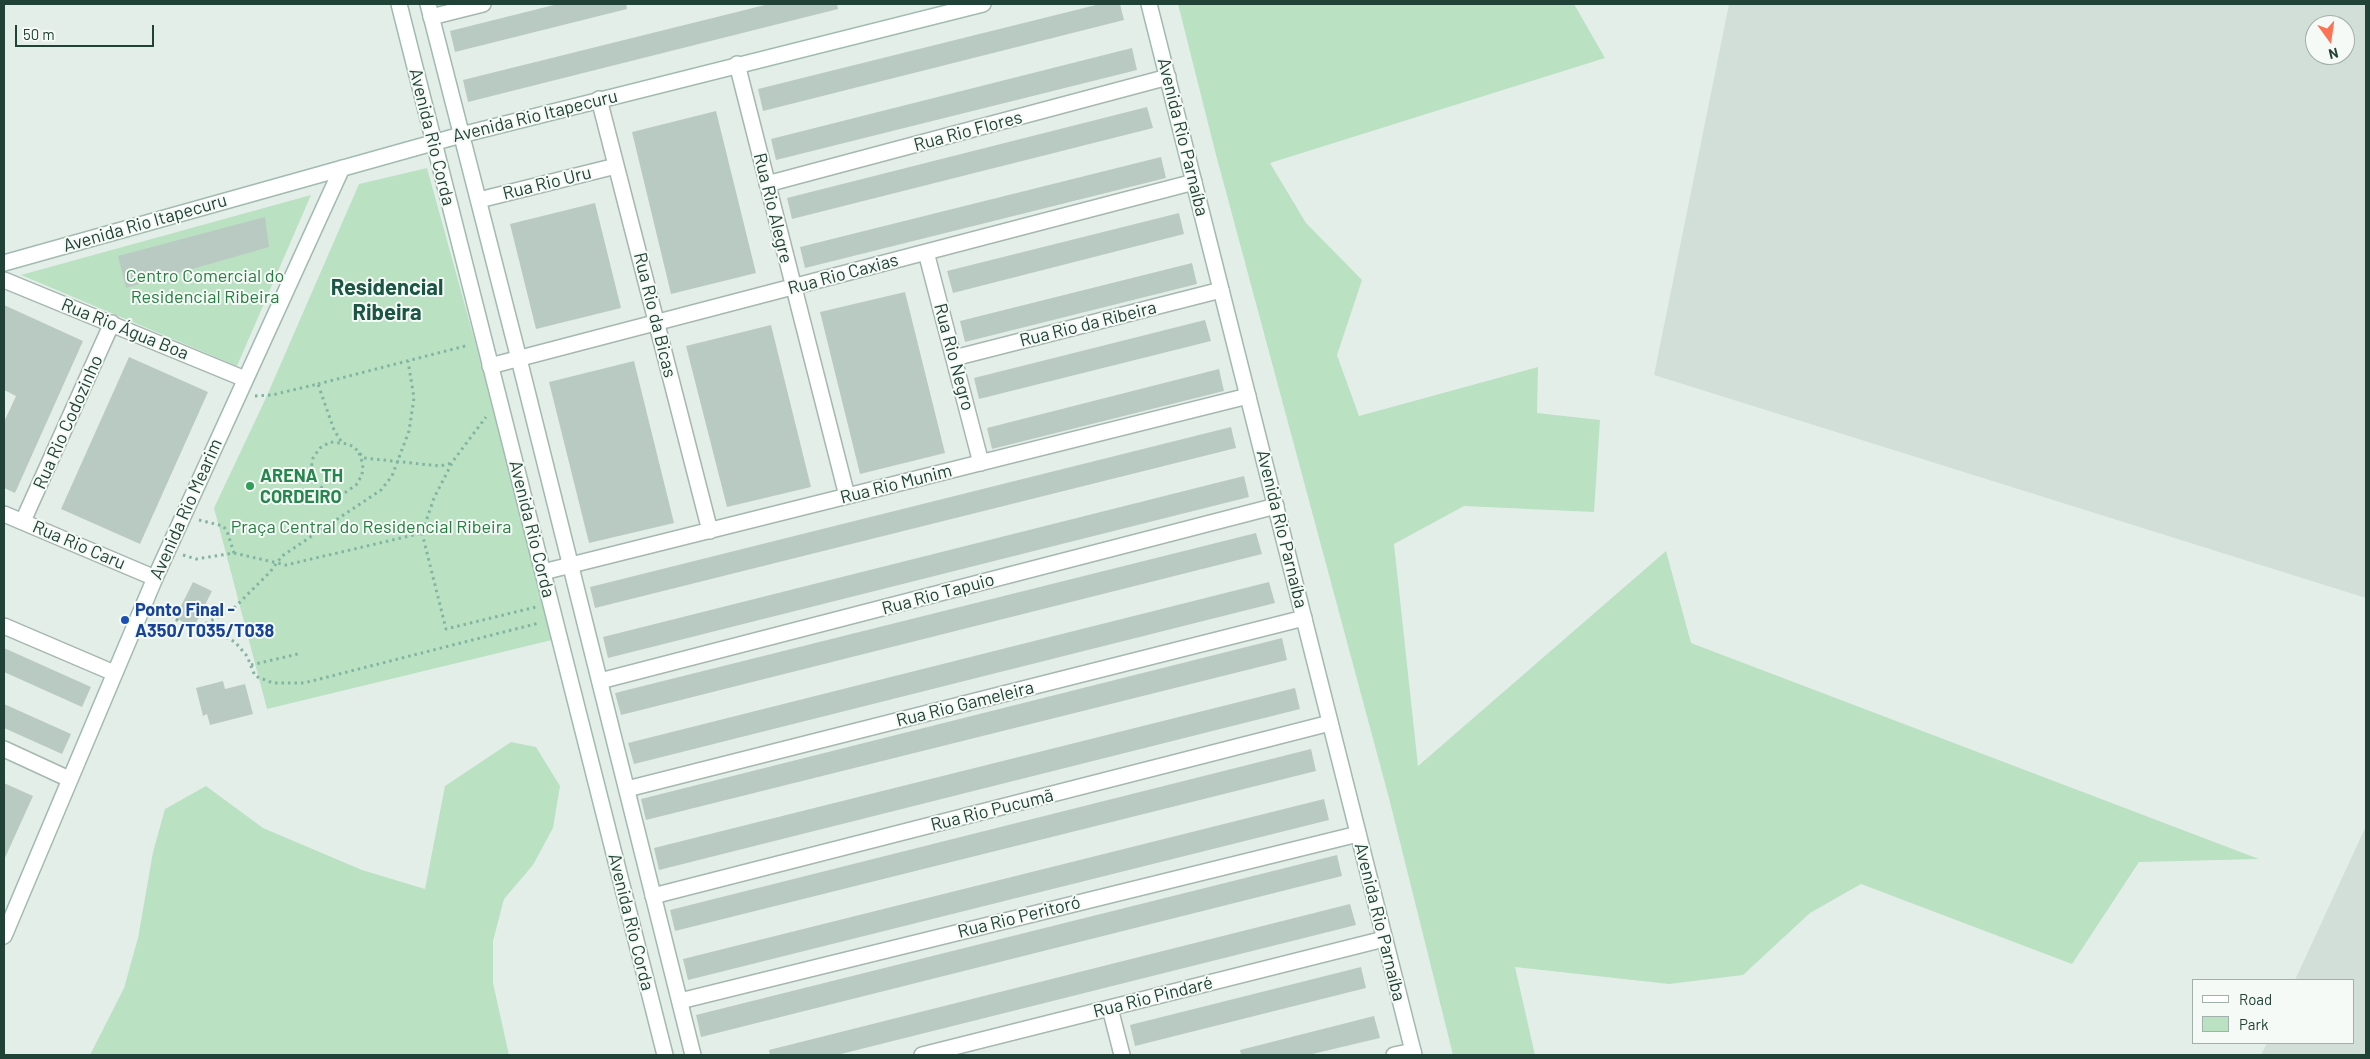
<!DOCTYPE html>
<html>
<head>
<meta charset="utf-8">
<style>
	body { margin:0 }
	#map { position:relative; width:2370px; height:1059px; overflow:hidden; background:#e4eee9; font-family:Barlow,sans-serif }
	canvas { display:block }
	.frame { position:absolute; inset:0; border:5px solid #214237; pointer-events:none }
	.legend { position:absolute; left:2192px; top:979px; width:162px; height:65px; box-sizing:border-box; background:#f5faf7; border:1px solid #a0b0aa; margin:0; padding:6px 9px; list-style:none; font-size:15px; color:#214237 }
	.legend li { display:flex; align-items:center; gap:10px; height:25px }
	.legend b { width:25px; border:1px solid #a0b0aa }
	.north { position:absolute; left:2305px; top:15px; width:50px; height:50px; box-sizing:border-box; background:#f5faf7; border:1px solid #a0b0aa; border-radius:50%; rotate:166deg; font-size:14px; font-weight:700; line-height:20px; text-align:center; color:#214237 }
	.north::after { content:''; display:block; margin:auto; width:18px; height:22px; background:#fd7253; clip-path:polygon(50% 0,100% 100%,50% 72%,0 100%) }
	.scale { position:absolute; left:15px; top:25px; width:139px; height:22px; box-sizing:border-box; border:2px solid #214237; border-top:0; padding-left:6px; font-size:15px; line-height:18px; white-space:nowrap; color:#214237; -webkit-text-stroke:4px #f5faf7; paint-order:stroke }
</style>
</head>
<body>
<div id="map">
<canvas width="2370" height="1059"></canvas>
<div class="frame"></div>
<ul class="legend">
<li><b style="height:6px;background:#fff"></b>Road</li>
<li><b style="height:14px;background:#bbe1c3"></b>Park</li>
</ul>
<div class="north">N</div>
<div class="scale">50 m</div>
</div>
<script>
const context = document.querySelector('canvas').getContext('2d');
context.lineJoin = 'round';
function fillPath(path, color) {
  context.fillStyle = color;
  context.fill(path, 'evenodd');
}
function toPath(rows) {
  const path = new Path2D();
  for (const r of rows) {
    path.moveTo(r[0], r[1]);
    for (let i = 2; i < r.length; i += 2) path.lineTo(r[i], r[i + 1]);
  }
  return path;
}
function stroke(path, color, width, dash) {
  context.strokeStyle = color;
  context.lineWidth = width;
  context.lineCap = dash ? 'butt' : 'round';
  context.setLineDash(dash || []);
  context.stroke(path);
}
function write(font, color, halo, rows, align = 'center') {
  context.font = font + ' Barlow,sans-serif';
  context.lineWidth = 4;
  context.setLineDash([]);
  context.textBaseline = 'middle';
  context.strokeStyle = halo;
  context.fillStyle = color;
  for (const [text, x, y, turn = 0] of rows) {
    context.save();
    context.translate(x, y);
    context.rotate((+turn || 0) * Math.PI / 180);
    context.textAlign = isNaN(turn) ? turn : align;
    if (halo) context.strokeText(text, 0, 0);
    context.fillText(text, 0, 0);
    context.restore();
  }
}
const built = toPath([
	[1729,4,2366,4,2366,598,1654,375],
	[2315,25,2345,25,2345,55,2315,55],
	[2366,826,2366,1055,2261,1055,2267,1043,2354,1043,2354,980,2295,980]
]);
const green = toPath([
	[1178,4,1574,4,1605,58,1270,163,1306,223,1362,280,1337,355,1359,416,1538,367,1537,413,1600,420,1594,512,1464,506,1394,544,1418,766,1666,551,1691,643,2259,859,2139,862,2072,964,1861,884,1810,913,1743,975,1669,984,1515,967,1535,1055,1453,1055,1390,802,1215,151],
	[427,168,477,349,552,640,267,709,214,508,265,400,359,184],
	[311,195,237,366,21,275],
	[511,742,536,747,560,786,553,828,533,865,504,899,493,941,493,983,509,1055,90,1055,124,988,138,938,153,852,165,809,206,786,263,828,362,870,425,889,445,786]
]);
const building = toPath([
	[558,4,626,4,627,9,455,52,450,31],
	[769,4,837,4,838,9,468,102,463,80],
	[1100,4,1120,4,1124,20,763,111,758,89],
	[1132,48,1137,70,776,160,771,139],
	[1147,107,1153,128,792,219,787,198],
	[716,111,756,273,671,294,632,132],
	[1161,157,1166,178,805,268,800,247],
	[595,203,621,308,536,329,510,224],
	[1179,213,1184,234,953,293,947,271],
	[265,217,269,247,126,288,118,256],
	[1192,263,1197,284,965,342,960,321],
	[905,292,945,453,860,474,820,312],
	[4,305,83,341,15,493,4,488,4,422,16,396,4,390],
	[1205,320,1211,341,979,399,974,378],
	[771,325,811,487,727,507,686,346],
	[129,357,208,392,140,544,61,509],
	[634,361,674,523,589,543,549,382],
	[1219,369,1224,391,992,449,987,428],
	[1231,427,1236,448,595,608,590,587],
	[1244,476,1249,497,608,658,603,637],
	[1256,533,1262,554,621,715,615,693],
	[193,582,212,591,194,627,175,618],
	[1269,582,1275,603,634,764,628,743],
	[1282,638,1287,660,646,820,641,799],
	[4,648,91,687,82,707,4,672],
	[223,681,225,689,245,684,253,714,210,725,207,714,203,716,196,688],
	[1295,688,1300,709,659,870,654,848],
	[4,704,71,734,62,754,4,728],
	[1311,749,1316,771,675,931,670,910],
	[4,783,33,796,4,860],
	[1324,799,1329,820,688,980,683,959],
	[1337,855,1342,876,701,1037,696,1015],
	[1350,904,1356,925,837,1055,770,1055,769,1050],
	[1361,967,1366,988,1135,1046,1130,1025],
	[1374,1016,1380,1038,1308,1055,1241,1055,1240,1050]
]);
const path = toPath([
	[318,384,469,345],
	[255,396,272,395,318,384,334,430,341,441],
	[359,453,363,464,362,475,356,485,346,492,334,493,323,489,315,480,311,469,313,458,320,448,330,442,348,444,354,447,364,458,440,466,452,463],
	[199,520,223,526,227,531,234,553],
	[422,533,446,629,536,607],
	[183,555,196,559,234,553,286,565,422,533,434,498,453,461,486,417],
	[160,608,184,625,200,627,235,607,270,572,282,556,381,490,392,476,409,431,414,398,408,361],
	[203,625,235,642,247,656,255,676,273,683,304,683,539,623],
	[251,665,298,654]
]);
const street = toPath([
	[431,17,483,4],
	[737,64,847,496],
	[599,99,710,531],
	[767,184,1168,77],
	[479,200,616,166],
	[926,252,981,463],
	[4,280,245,379],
	[954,358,1221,290],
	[490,366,1194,182],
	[4,514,155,578],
	[23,521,112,323],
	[543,572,1248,396],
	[4,626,114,673],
	[600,681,1276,506],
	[4,749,69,779],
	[627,789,1304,618],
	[653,896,1330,723],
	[680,1001,1358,834],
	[1110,1008,1122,1055],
	[922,1055,1384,939],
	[1394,1055,1413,1051]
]);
const secondary = toPath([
	[399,4,665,1055],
	[428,4,519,359,693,1055],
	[1149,4,1414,1055],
	[4,263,461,135,983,4],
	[4,936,155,578,342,168]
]);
const markers = [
	[250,486,5,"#2e9e5b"],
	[125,620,5,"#1a4fb4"]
];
const streetNames = [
	["Avenida Rio Itapecuru",535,116,-14],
	["Rua Rio Flores",968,131,-15],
	["Avenida Rio Corda",432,137,76],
	["Avenida Rio Parnaíba",1183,137,76],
	["Rua Rio Uru",547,183,-14],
	["Rua Rio Alegre",773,208,76],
	["Avenida Rio Itapecuru",145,223,-16],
	["Rua Rio Caxias",843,274,-15],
	["Rua Rio da Bicas",655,315,76],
	["Rua Rio da Ribeira",1088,324,-14],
	["Rua Rio Água Boa",125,329,22],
	["Rua Rio Negro",954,357,75],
	["Rua Rio Codozinho",68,422,-66],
	["Rua Rio Munim",896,484,-14],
	["Avenida Rio Mearim",186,509,-66],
	["Avenida Rio Corda",532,529,76],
	["Avenida Rio Parnaíba",1282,529,76],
	["Rua Rio Caru",79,545,23],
	["Rua Rio Tapuio",938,594,-15],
	["Rua Rio Gameleira",965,704,-14],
	["Rua Rio Pucumã",992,810,-14],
	["Rua Rio Peritoró",1019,917,-14],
	["Avenida Rio Corda",631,922,76],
	["Avenida Rio Parnaíba",1380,922,76],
	["Rua Rio Pindaré",1153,997,-14]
];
const parkNames = [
	["Centro Comercial do",205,276],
	["Residencial Ribeira",205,297],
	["Praça Central do Residencial Ribeira",371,527]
];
const leisureNames = [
	["ARENA TH",260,476],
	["CORDEIRO",260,497]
];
const transitNames = [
	["Ponto Final -",135,610],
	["A350/T035/T038",135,631]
];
const districtNames = [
	["Residencial",387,288],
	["Ribeira",387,313]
];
fillPath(built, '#d2dfd8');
fillPath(green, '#bbe1c3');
fillPath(building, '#b9cac2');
stroke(street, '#a6b7b0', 18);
stroke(secondary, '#a1bbb0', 18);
stroke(path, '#81b5a1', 3, [2.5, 4]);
stroke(street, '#fff', 15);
stroke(secondary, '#fff', 15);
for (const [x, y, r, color] of markers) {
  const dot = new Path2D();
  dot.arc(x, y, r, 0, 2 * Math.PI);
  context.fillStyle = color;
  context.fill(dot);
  stroke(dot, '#f5faf7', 2);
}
write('18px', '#214237', '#f5faf7', streetNames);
write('18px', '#287d43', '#f5faf7', parkNames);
write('bold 18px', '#27864d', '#f5faf7', leisureNames, 'left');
write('bold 18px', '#164399', '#f5faf7', transitNames, 'left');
write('bold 22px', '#1b5644', '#f5faf7', districtNames);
</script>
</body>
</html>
